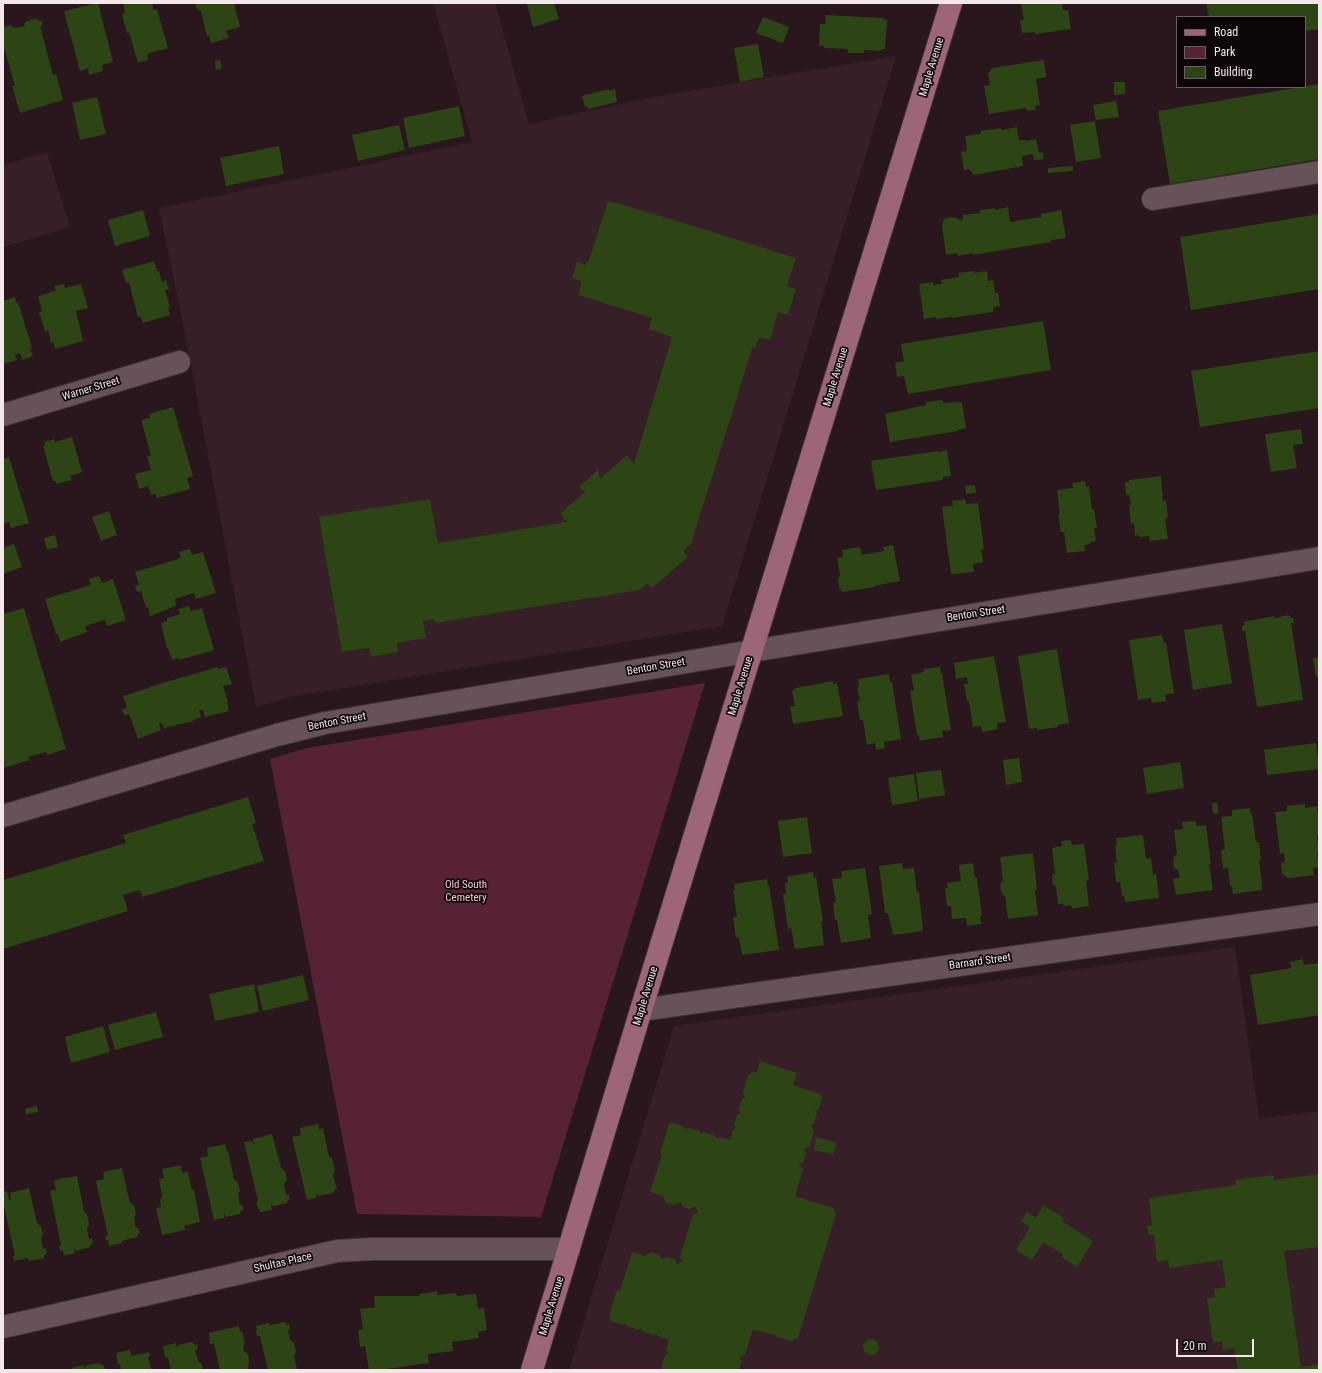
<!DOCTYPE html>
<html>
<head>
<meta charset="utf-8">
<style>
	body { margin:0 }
	#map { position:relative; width:1322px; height:1373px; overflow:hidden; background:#29171d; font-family:"Roboto Condensed",sans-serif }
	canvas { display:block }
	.frame { position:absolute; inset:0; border:4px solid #f4e7ea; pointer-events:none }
	.legend { position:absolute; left:1176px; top:16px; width:130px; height:72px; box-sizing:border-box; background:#0c0608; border:1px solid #696062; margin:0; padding:5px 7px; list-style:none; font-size:12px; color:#f4e7ea }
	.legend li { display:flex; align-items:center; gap:8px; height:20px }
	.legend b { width:20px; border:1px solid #696062 }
	.scale { position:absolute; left:1176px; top:1339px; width:78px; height:18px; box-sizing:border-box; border:2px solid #f4e7ea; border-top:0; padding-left:5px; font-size:12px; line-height:14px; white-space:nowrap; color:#f4e7ea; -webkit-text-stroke:3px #0c0608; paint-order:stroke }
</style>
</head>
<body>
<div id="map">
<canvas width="1322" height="1373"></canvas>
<div class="frame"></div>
<ul class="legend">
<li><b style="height:5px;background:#9c6678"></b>Road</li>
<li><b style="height:11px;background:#572136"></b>Park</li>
<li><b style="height:11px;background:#2d4415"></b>Building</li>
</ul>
<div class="scale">20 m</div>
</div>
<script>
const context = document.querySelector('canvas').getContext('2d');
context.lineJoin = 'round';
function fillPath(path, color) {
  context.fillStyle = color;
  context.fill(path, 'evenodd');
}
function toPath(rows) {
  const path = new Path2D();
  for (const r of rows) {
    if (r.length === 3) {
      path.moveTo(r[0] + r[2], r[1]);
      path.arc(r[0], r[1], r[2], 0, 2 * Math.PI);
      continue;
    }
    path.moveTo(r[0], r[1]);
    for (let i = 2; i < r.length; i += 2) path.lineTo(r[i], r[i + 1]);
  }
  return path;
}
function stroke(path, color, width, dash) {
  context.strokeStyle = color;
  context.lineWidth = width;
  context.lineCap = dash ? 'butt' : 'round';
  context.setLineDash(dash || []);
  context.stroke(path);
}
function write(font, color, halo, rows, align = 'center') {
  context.font = font + ' "Roboto Condensed",sans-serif';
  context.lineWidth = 3.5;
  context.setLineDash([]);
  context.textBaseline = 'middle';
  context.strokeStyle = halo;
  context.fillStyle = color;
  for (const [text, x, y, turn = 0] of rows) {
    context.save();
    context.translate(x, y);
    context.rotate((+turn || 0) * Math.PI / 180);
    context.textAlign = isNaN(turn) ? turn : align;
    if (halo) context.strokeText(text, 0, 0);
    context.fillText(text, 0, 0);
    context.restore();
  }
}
const built = toPath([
	[433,3,495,3,529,124,643,99,896,56,722,626,295,696,256,707,184,329,159,208,472,142],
	[47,152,70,227,3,247,3,165],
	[1235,947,1259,1119,1319,1111,1319,1370,569,1370,674,1026]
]);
const green = toPath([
	[705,683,541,1217,357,1214,270,759,307,748]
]);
const building = toPath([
	[98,3,113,62,102,65,103,71,89,75,88,68,80,71,64,11],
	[123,3,152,3,154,10,157,9,168,48,147,54,148,60,138,63,129,32,127,33,122,14,125,13],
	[195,3,234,3,240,27,226,31,229,38,211,43,209,35,207,36,201,11,197,9],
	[529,3,554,3,559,19,533,27,527,4],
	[1021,3,1062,3,1063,10,1068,10,1071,29,1035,34,1035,32,1022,33,1020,20,1024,20],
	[1206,3,1319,3,1319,29,1305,31,1305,17,1209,17],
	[826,15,883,18,883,20,887,20,885,49,881,49,881,51,864,50,864,53,848,53,848,49,824,48,824,46,819,46,820,24,825,24],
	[763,17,789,27,783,43,756,33],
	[36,18,37,20,42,21,42,26,40,26,53,75,56,74,63,100,20,113,12,86,15,86,3,44,3,27,12,25,12,27,16,28,24,26,25,22],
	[758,44,764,77,740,82,734,48],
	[220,60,222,68,216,70,215,61],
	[1044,60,1046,77,1036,79,1040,105,1035,106,1036,110,1027,111,1026,108,989,114,984,86,990,85,988,74,992,68],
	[1114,82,1125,82,1125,94,1114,95],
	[1319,84,1319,159,1170,184,1158,111],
	[609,89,609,91,615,89,617,102,588,109,587,106,585,107,582,96],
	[97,97,106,134,80,140,72,103],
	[1116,101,1119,117,1096,120,1093,105],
	[459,106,465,136,409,148,403,118],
	[1095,121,1101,158,1076,162,1070,125],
	[399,125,405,150,358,161,352,135],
	[1017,127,1019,140,1025,140,1025,141,1036,139,1039,153,1043,152,1044,159,1034,160,1033,154,1027,155,1022,157,1023,166,974,175,969,169,964,170,961,152,967,151,965,136,981,134,981,131,1001,128,1001,130],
	[279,146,284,174,226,186,220,158],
	[1073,166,1073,171,1048,173,1048,168],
	[608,201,661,216,796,258,787,286,796,289,788,315,778,312,770,340,760,337,755,348,753,346,691,544,683,551,688,557,652,588,648,583,639,590,435,623,434,619,423,621,426,638,397,643,398,652,371,657,369,648,342,652,319,517,430,499,438,543,567,522,560,514,585,492,579,487,598,470,600,479,627,455,634,464,672,337,649,329,652,318,579,295,581,281,572,278,577,262,586,265,586,262,588,263],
	[1008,207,1010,222,1042,217,1041,214,1061,210,1066,238,1051,240,1051,242,973,255,972,253,958,256,957,253,946,255,942,226,943,221,946,218,951,217,957,218,959,220,963,219,963,215,980,213,980,210,995,208,995,210],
	[143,210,150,236,115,246,108,220],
	[1319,214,1319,289,1191,310,1180,237],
	[154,261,157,271,159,271,162,282,166,280,169,289,165,290,170,307,168,308,170,315,143,323,141,317,138,317,129,282,126,283,122,270],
	[974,271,974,273,987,271,988,281,993,280,995,293,998,293,1000,306,993,308,993,312,952,318,952,317,936,319,936,317,924,319,919,284,933,282,933,285,942,284,941,280,959,277,958,273],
	[64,284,65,288,81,284,88,308,76,311,83,341,55,349,54,343,51,343,48,330,45,331,39,312,42,311,38,296,56,291,54,286],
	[15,297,16,303,18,302,32,348,30,349,33,356,22,360,20,353,15,354,17,360,5,364,3,358,3,301],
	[1043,321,1051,370,908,394,904,376,897,377,895,363,904,361,901,344],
	[1319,351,1319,408,1200,427,1191,371],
	[943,400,943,403,962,402,966,428,957,430,958,431,890,442,885,414,926,405,926,402],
	[173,407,193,476,187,478,190,489,157,498,155,494,151,495,148,486,139,489,135,474,151,470,147,456,151,455,141,420,150,418,149,414],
	[1301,429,1303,444,1293,445,1297,468,1271,472,1265,434],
	[72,437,82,472,70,476,72,480,56,484,56,481,53,481,43,446,45,445,44,442,54,439,55,442],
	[947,450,951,476,943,477,943,480,876,490,871,461,938,451,938,452],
	[9,457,29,523,11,528,9,522,3,524,3,459],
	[1161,476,1163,501,1166,500,1168,518,1165,519,1168,539,1150,541,1149,536,1140,537,1138,535,1135,536,1134,523,1131,524,1129,505,1131,505,1130,495,1126,495,1125,482,1129,482,1129,480],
	[1085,481,1086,487,1089,486,1092,510,1094,509,1097,528,1094,528,1096,541,1090,542,1090,544,1084,545,1085,551,1067,553,1064,532,1061,532,1058,514,1060,514,1057,490,1073,488,1072,483],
	[975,485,976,493,966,494,965,486],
	[965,499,966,504,978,503,984,549,981,549,983,562,973,564,974,572,951,574,942,507,953,506,952,501],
	[109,511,117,535,101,541,92,517],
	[55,535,58,547,47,550,44,538],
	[14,544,22,567,3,574,3,548],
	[893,545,900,581,874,586,875,587,842,592,839,587,838,579,840,575,837,558,843,557,842,550,860,547,862,555,884,551,883,547],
	[190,549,192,555,203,552,216,593,196,599,194,593,175,599,176,606,150,616,148,607,146,608,141,591,137,592,135,586,139,585,135,572,181,558,179,552],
	[99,576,102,583,113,579,126,620,107,626,105,620,85,626,87,632,60,642,58,634,56,634,45,599,91,585,89,579],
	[189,606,191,611,202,608,214,650,179,660,178,658,172,660,168,648,167,648,161,623,167,621,167,618,180,614,178,609],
	[24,608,66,749,47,755,46,752,28,757,30,760,3,768,3,614],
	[1289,615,1291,618,1293,618,1294,623,1291,623,1303,700,1257,707,1245,631,1242,631,1242,626,1245,624,1244,622,1274,616,1275,618],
	[1222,624,1232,683,1193,690,1184,630],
	[1162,635,1164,643,1166,643,1174,693,1165,695,1166,701,1152,703,1151,698,1138,700,1129,640],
	[1057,649,1069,723,1058,725,1058,727,1037,730,1037,728,1029,729,1018,656],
	[994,656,1006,722,997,723,998,729,982,732,981,726,973,727,969,701,967,701,964,684,968,684,967,677,956,679,954,663],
	[1319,657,1319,677,1316,677,1313,658],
	[218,667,218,669,226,667,232,684,223,686,228,703,227,703,229,711,205,717,203,710,199,710,201,717,190,722,164,728,161,722,161,723,159,724,161,730,138,739,129,714,124,715,122,709,127,708,123,696,149,688,149,687],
	[940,667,941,673,942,673,951,730,942,731,943,737,920,741,919,735,917,735,910,691,914,690,911,675,924,672,923,669],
	[889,674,890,682,892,682,901,739,884,742,885,748,876,750,875,743,867,745,863,720,860,720,857,701,860,701,857,687,859,687,858,679],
	[833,681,833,684,837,683,843,716,793,724,790,706,795,706,792,691,796,688],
	[1316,743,1319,769,1267,775,1264,750],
	[1019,758,1022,782,1006,785,1003,760],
	[1180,762,1184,788,1147,794,1143,768],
	[941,770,945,795,919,799,916,773],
	[914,774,918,801,892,805,888,778],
	[248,797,256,823,252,824,264,861,142,897,140,890,123,895,128,911,3,949,3,880,126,843,123,835],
	[1212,803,1217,803,1218,813,1213,814],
	[1305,804,1305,808,1317,806,1319,824,1319,835,1317,835,1319,853,1317,853,1319,867,1313,868,1314,875,1288,878,1282,874,1281,865,1285,860,1284,853,1280,853,1275,812,1287,811,1287,806],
	[1250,808,1250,813,1252,813,1256,842,1259,842,1261,861,1259,861,1262,883,1261,883,1262,890,1233,894,1232,886,1230,887,1228,868,1223,869,1221,850,1225,849,1221,817,1232,816,1232,810],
	[807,817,812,853,783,857,778,821],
	[1196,821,1196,826,1206,825,1211,864,1209,864,1213,890,1176,895,1173,879,1180,878,1178,870,1174,868,1173,858,1177,854,1174,830,1183,829,1182,822],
	[1143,835,1146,859,1151,858,1153,875,1156,874,1159,898,1125,902,1124,896,1122,896,1120,882,1116,882,1114,863,1117,863,1115,845,1117,845,1116,838],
	[1071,840,1072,845,1084,844,1089,880,1086,881,1089,906,1072,909,1071,905,1065,906,1062,904,1058,904,1056,887,1053,885,1052,874,1055,874,1052,848,1062,846,1061,841],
	[1033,853,1037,890,1035,890,1038,915,1008,919,1005,896,1002,894,1000,884,1003,880,1000,857],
	[902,863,903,869,914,868,917,893,919,892,923,931,893,935,888,913,885,913,879,866],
	[973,863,975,878,977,878,982,916,980,916,981,924,967,926,966,918,952,919,951,906,947,906,945,888,948,888,947,883,961,881,959,865],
	[865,868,872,914,868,915,871,938,841,943,837,920,835,920,833,903,836,902,832,879,842,878,841,871],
	[813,872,814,878,816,877,823,921,821,921,824,945,795,949,791,928,788,929,783,894,786,894,785,883,788,882,787,877],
	[767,879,768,886,769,885,779,950,742,955,739,937,736,938,733,917,737,917,733,890,735,890,734,884],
	[1303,959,1304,965,1319,963,1319,1015,1258,1025,1250,975,1291,968,1290,962],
	[303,975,309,1000,263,1011,257,986],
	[254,984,259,1012,215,1021,209,994],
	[156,1012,163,1037,115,1050,108,1025],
	[103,1026,110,1052,71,1063,65,1037],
	[760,1061,797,1073,793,1085,820,1094,822,1097,819,1109,815,1111,817,1113,814,1123,811,1126,814,1131,809,1147,803,1149,806,1152,803,1163,799,1164,803,1170,795,1196,833,1208,836,1214,798,1338,792,1341,753,1329,745,1355,739,1358,742,1361,739,1370,661,1370,663,1368,662,1365,665,1355,668,1353,666,1350,669,1340,658,1336,656,1333,654,1335,642,1331,642,1328,638,1330,627,1326,626,1323,623,1325,611,1321,609,1317,617,1290,620,1291,632,1252,645,1256,651,1252,659,1255,662,1259,667,1257,674,1259,677,1264,683,1261,680,1257,693,1215,698,1212,695,1206,689,1209,683,1207,680,1202,673,1205,666,1203,663,1196,650,1192,662,1155,660,1153,669,1124,672,1123,684,1127,685,1129,689,1128,700,1131,701,1134,704,1132,715,1136,716,1138,719,1137,730,1140,733,1130,736,1128,734,1125,737,1115,741,1113,739,1110,742,1099,745,1098,743,1093,748,1075,753,1072,757,1073],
	[37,1106,38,1112,26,1114,25,1109],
	[318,1124,319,1129,323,1128,329,1157,332,1158,335,1171,333,1175,337,1189,335,1189,333,1193,319,1196,316,1194,317,1198,307,1200,292,1137,301,1135,300,1128],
	[272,1134,281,1168,285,1171,287,1180,284,1184,286,1195,289,1195,290,1199,288,1200,287,1203,273,1206,271,1204,272,1210,260,1212,256,1202,258,1201,244,1142,252,1141,254,1146,253,1139],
	[816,1137,837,1143,833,1154,814,1150],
	[225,1144,227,1151,228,1151,234,1179,238,1182,240,1191,238,1194,240,1205,242,1205,244,1209,240,1212,240,1214,226,1217,224,1214,224,1218,214,1220,200,1158,208,1156,207,1148],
	[181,1165,182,1173,188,1172,192,1190,194,1189,200,1222,184,1226,185,1230,162,1235,156,1208,161,1207,160,1200,162,1196,159,1179,164,1178,162,1169],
	[122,1168,130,1203,134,1205,136,1214,134,1218,136,1228,138,1228,140,1233,138,1234,137,1237,122,1241,122,1243,109,1246,108,1240,106,1240,105,1236,108,1235,96,1181,104,1179,103,1172],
	[1319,1174,1319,1247,1284,1251,1301,1367,1319,1364,1319,1370,1238,1370,1234,1348,1223,1350,1222,1341,1213,1343,1207,1298,1215,1297,1214,1289,1226,1287,1222,1260,1169,1268,1168,1260,1157,1262,1154,1235,1149,1235,1147,1226,1152,1225,1149,1198,1236,1185,1235,1180,1272,1175,1272,1176,1274,1176,1274,1180],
	[77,1176,84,1212,87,1215,89,1224,87,1229,89,1239,92,1238,93,1243,90,1246,90,1247,76,1251,73,1248,75,1253,64,1256,63,1250,60,1251,59,1246,61,1245,50,1191,56,1190,54,1181,66,1177,66,1178],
	[29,1188,37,1223,41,1226,43,1235,41,1238,43,1249,46,1248,47,1253,44,1256,44,1258,30,1261,27,1258,14,1261,13,1256,15,1256,3,1202,3,1192,7,1191,9,1200,11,1200,10,1193],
	[1043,1205,1064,1218,1062,1221,1093,1241,1077,1267,1061,1257,1063,1254,1043,1242,1032,1260,1016,1250,1030,1227,1021,1221,1027,1212,1036,1218],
	[437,1291,438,1295,456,1293,457,1296,476,1294,478,1309,484,1308,487,1330,478,1332,479,1338,452,1342,453,1351,428,1354,429,1363,380,1370,369,1370,365,1346,360,1347,358,1330,363,1329,360,1309,375,1307,374,1296,419,1296,420,1294],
	[284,1322,287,1325,289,1324,290,1329,288,1330,290,1340,294,1343,296,1352,294,1356,297,1370,268,1370,260,1336,257,1336,256,1331,257,1331,256,1326,269,1323,270,1327,271,1325],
	[239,1326,240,1332,242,1331,245,1344,243,1345,244,1351,248,1354,249,1361,248,1370,220,1370,214,1343,210,1344,209,1333],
	[871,1347,8],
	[192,1342,195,1345,197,1344,198,1349,195,1350,198,1361,202,1364,203,1370,171,1370,168,1357,165,1358,163,1346,176,1343,177,1348,178,1345],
	[130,1350,131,1356,149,1352,150,1356,148,1357,151,1370,121,1370,120,1364,118,1364,116,1353],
	[99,1363,99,1364,104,1366,105,1370,72,1370,72,1368,83,1365,84,1369,85,1366]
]);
const minor = toPath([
	[1153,199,1319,172],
	[3,415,179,362],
	[3,816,277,735,325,723,752,651,1319,558],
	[641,1010,1319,914],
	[3,1327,337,1251,371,1249,569,1249]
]);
const major = toPath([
	[532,1370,641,1010,951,3]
]);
const streetNames = [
	["Maple Avenue",932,67,-73],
	["Maple Avenue",836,377,-73],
	["Warner Street",91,389,-17],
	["Benton Street",976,614,-9],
	["Benton Street",656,667,-10],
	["Maple Avenue",741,686,-73],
	["Benton Street",337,722,-11],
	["Barnard Street",980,962,-8],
	["Maple Avenue",646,996,-73],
	["Shultas Place",283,1263,-13],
	["Maple Avenue",552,1306,-73]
];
const parkNames = [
	["Old South",466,885],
	["Cemetery",466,898]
];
fillPath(built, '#371f27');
fillPath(green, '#572136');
fillPath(building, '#2d4415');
stroke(minor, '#3e3134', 24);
stroke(major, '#3e3134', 24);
stroke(minor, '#675259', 22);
stroke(major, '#9c6678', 22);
write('11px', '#f4e7ea', '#0c0608', streetNames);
write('11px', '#f9c4d4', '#0c0608', parkNames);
</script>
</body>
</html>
